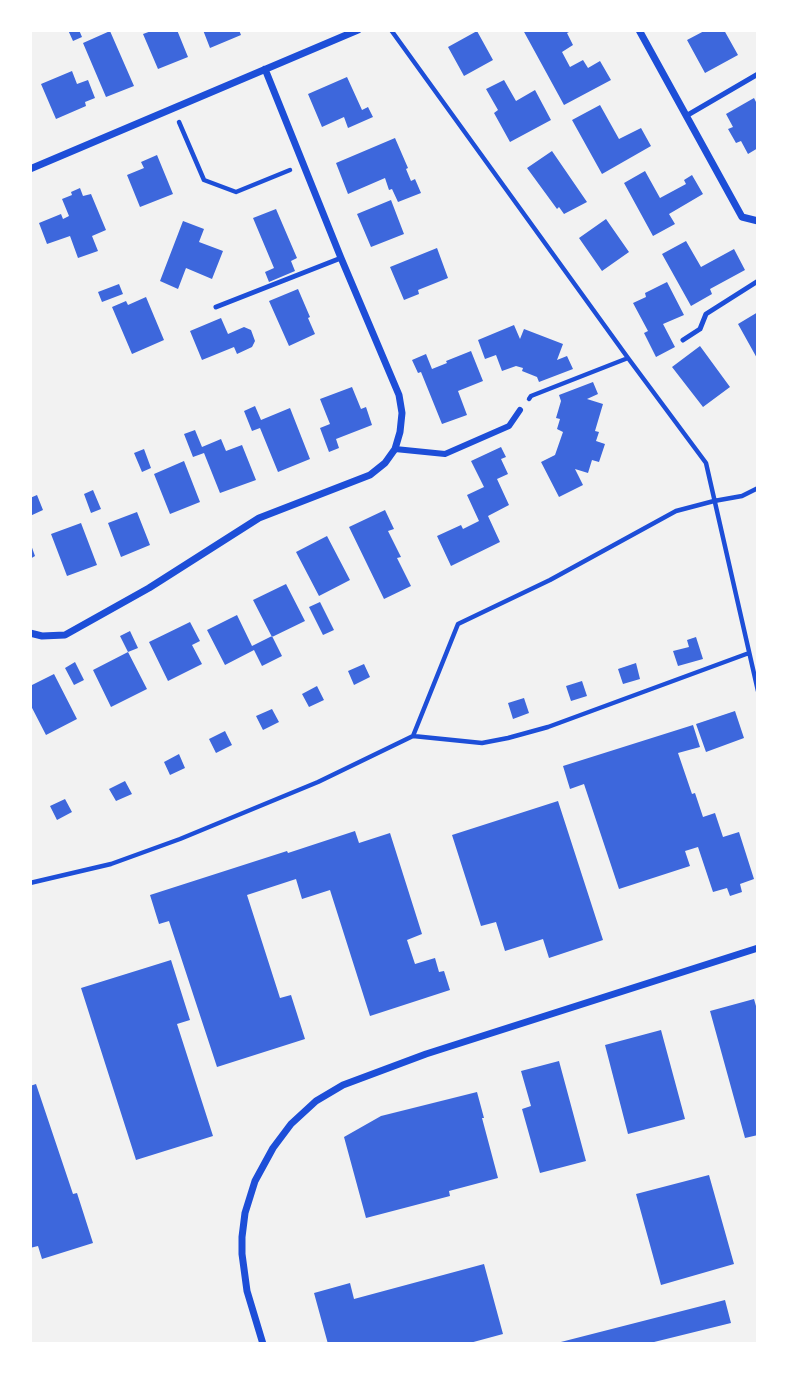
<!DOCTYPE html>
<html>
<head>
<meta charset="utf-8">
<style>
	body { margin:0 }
	#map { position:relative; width:788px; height:1374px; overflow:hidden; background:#f2f2f2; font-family:"PT Serif",serif }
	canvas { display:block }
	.frame { position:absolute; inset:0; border:32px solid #fff; pointer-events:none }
</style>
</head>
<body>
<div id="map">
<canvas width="788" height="1374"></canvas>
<div class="frame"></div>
</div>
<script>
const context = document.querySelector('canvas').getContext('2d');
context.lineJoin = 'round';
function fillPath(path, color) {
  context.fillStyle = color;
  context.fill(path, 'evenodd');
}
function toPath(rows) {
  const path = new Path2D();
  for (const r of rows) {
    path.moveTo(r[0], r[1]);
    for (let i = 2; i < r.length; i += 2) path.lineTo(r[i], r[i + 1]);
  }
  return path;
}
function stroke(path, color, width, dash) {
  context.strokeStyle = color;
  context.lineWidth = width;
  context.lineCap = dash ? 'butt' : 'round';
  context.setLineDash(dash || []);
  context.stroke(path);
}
const building = toPath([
	[68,30,79,30,82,37,73,41],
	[154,30,177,30,188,57,158,69,143,34],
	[203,30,239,30,241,35,210,48],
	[523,30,573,30,567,33,573,45,562,52,570,67,583,60,588,68,600,61,611,80,564,105],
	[706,30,724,30,738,55,705,73,687,40],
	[110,31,134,86,106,97,83,43],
	[477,31,493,60,464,76,448,47],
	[72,71,77,84,88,80,95,98,85,102,86,106,56,119,41,84],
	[347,77,362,110,368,107,373,117,348,128,344,117,322,127,308,94],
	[504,80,516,101,535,90,551,120,510,142,494,113,498,110,486,89],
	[754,98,758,106,758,148,748,154,741,141,736,143,728,129,733,127,726,114],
	[600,105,619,139,641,128,651,146,602,174,572,120],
	[395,138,408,168,406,169,411,181,415,179,421,193,398,202,392,189,389,190,385,178,348,194,336,163],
	[552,151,587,202,564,214,559,207,557,209,527,168],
	[157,155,173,194,140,207,127,175,144,168,141,162],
	[645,171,660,198,686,184,684,180,692,175,703,194,669,214,675,224,653,236,624,183],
	[80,188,83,196,91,194,106,230,92,236,98,251,78,258,70,236,47,244,39,223,61,214,63,219,69,216,62,199,72,195,71,192],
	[391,200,404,234,371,247,357,214],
	[276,209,297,258,291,261,295,271,269,282,265,272,274,268,253,218],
	[606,219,629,252,602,271,579,238],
	[183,221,204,229,199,242,223,251,212,279,186,268,178,289,160,281],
	[686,241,701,267,734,249,745,270,710,289,712,294,691,306,662,254],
	[437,248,448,278,418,290,419,294,404,300,390,267],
	[667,282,684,315,663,324,675,347,656,357,644,333,648,331,633,303,646,297,645,293],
	[119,284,123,294,102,302,98,292],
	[298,289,310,317,308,318,315,334,289,346,269,301],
	[146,297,164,340,132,354,112,307,126,301,128,305],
	[758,312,758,360,738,324],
	[221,318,228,334,244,327,251,330,255,341,252,347,237,354,234,347,202,360,190,331],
	[514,325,520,339,524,329,563,344,557,360,567,356,573,369,539,382,537,377,522,371,523,368,516,366,502,371,496,355,485,359,478,340],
	[700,346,730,387,703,407,672,367],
	[471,351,483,381,458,391,467,415,442,424,421,372,418,373,412,360,426,354,432,369,447,363,446,361],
	[593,382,598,394,587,399,603,404,595,431,599,432,596,441,605,444,599,462,592,460,588,473,575,469,583,485,559,497,541,462,555,455,563,432,557,429,560,419,556,418,561,401,559,395],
	[352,387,361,409,366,407,372,425,336,439,339,448,329,452,320,428,330,424,320,399],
	[255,406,261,420,290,408,310,459,278,472,260,428,252,431,244,411],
	[195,430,202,447,221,439,226,451,242,445,256,480,220,493,204,453,193,457,184,434],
	[501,447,506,457,501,459,508,474,497,479,509,505,488,516,500,542,451,566,437,536,461,525,463,529,479,521,467,495,484,487,471,461],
	[144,449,151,468,142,472,134,453],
	[184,461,200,502,170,514,154,474],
	[93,490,101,509,91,513,84,494],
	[37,495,43,510,30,516,30,498],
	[385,510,394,529,388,531,401,557,397,558,411,586,384,599,349,527],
	[137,512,150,545,121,557,108,523],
	[81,523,97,565,67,576,51,534],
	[327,536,350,580,319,596,296,552],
	[30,542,35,556,30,559],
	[286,584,305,621,272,637,253,600],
	[320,602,334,630,323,635,309,607],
	[237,615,252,646,272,636,282,656,262,666,254,650,225,665,207,630],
	[190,622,200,641,192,645,202,664,168,681,149,642],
	[130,631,138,648,128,652,120,636],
	[696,637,703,659,678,666,673,651,689,647,687,640],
	[128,652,147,689,111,707,93,670],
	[75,662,84,680,74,685,65,668],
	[636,663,640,679,623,684,618,669],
	[364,664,370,677,354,685,348,671],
	[54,674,77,719,46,735,30,704,30,686],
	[582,681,587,696,571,701,566,686],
	[317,686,324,700,309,707,302,694],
	[524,698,529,713,513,719,508,703],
	[272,709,279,722,263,730,256,716],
	[735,711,744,738,706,752,696,724],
	[693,725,700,747,678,753,692,794,695,793,703,817,715,813,723,837,739,832,754,879,740,884,742,892,730,896,727,888,713,892,698,847,685,851,690,866,619,889,584,784,570,789,563,766],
	[225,731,232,745,216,753,209,739],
	[179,754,185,768,170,775,164,762],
	[125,781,132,794,116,801,109,789],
	[65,799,72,812,57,820,50,806],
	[558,801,603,940,549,958,543,939,505,951,496,922,481,926,452,835],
	[355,831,359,843,390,833,422,934,407,940,415,964,435,958,439,972,444,971,450,990,370,1016,330,890,302,899,296,879,247,895,280,998,291,995,305,1039,217,1067,169,921,159,924,150,895,287,851,288,853],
	[171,960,190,1020,177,1024,213,1136,136,1160,81,988],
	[754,999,758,1013,758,1135,745,1138,710,1011],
	[661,1030,685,1119,628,1134,605,1045],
	[559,1061,586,1161,540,1173,522,1109,531,1106,521,1071],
	[36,1084,73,1194,77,1193,93,1243,42,1259,38,1246,30,1248,30,1086],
	[477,1092,484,1118,482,1118,498,1178,449,1191,450,1196,366,1218,344,1137,381,1116],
	[709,1175,734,1264,661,1285,636,1194],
	[484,1264,503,1334,466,1344,328,1344,314,1293,350,1283,354,1299],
	[725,1300,731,1323,646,1344,553,1344]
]);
const path = toPath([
	[391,30,628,358,706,463,758,691],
	[179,122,204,180,236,192,290,170],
	[529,399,531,396,628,358],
	[413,736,458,624,550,580,676,511,714,501,742,496,758,488],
	[30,883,111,864,180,839,318,782,413,736,482,743,508,738,548,727,749,653]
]);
const service = toPath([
	[686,116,758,74],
	[216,307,341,258],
	[683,340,700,329,706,314,758,281]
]);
const pedestrian = toPath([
	[395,449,445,454,509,426,520,410]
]);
const minor = toPath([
	[639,30,742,217,758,221],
	[30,169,358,30],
	[30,633,42,636,65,635,149,588,259,518,370,475,385,463,395,449,400,432,402,413,399,395,341,258,265,69],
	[263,1344,247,1291,242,1254,242,1237,245,1213,255,1181,273,1148,291,1124,316,1101,343,1085,426,1054,758,948]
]);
fillPath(building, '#3d67dc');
stroke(path, '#1d4ed8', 4.5);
stroke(service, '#1d4ed8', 5);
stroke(pedestrian, '#1d4ed8', 6);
stroke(minor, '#1d4ed8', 7);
</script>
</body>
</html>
